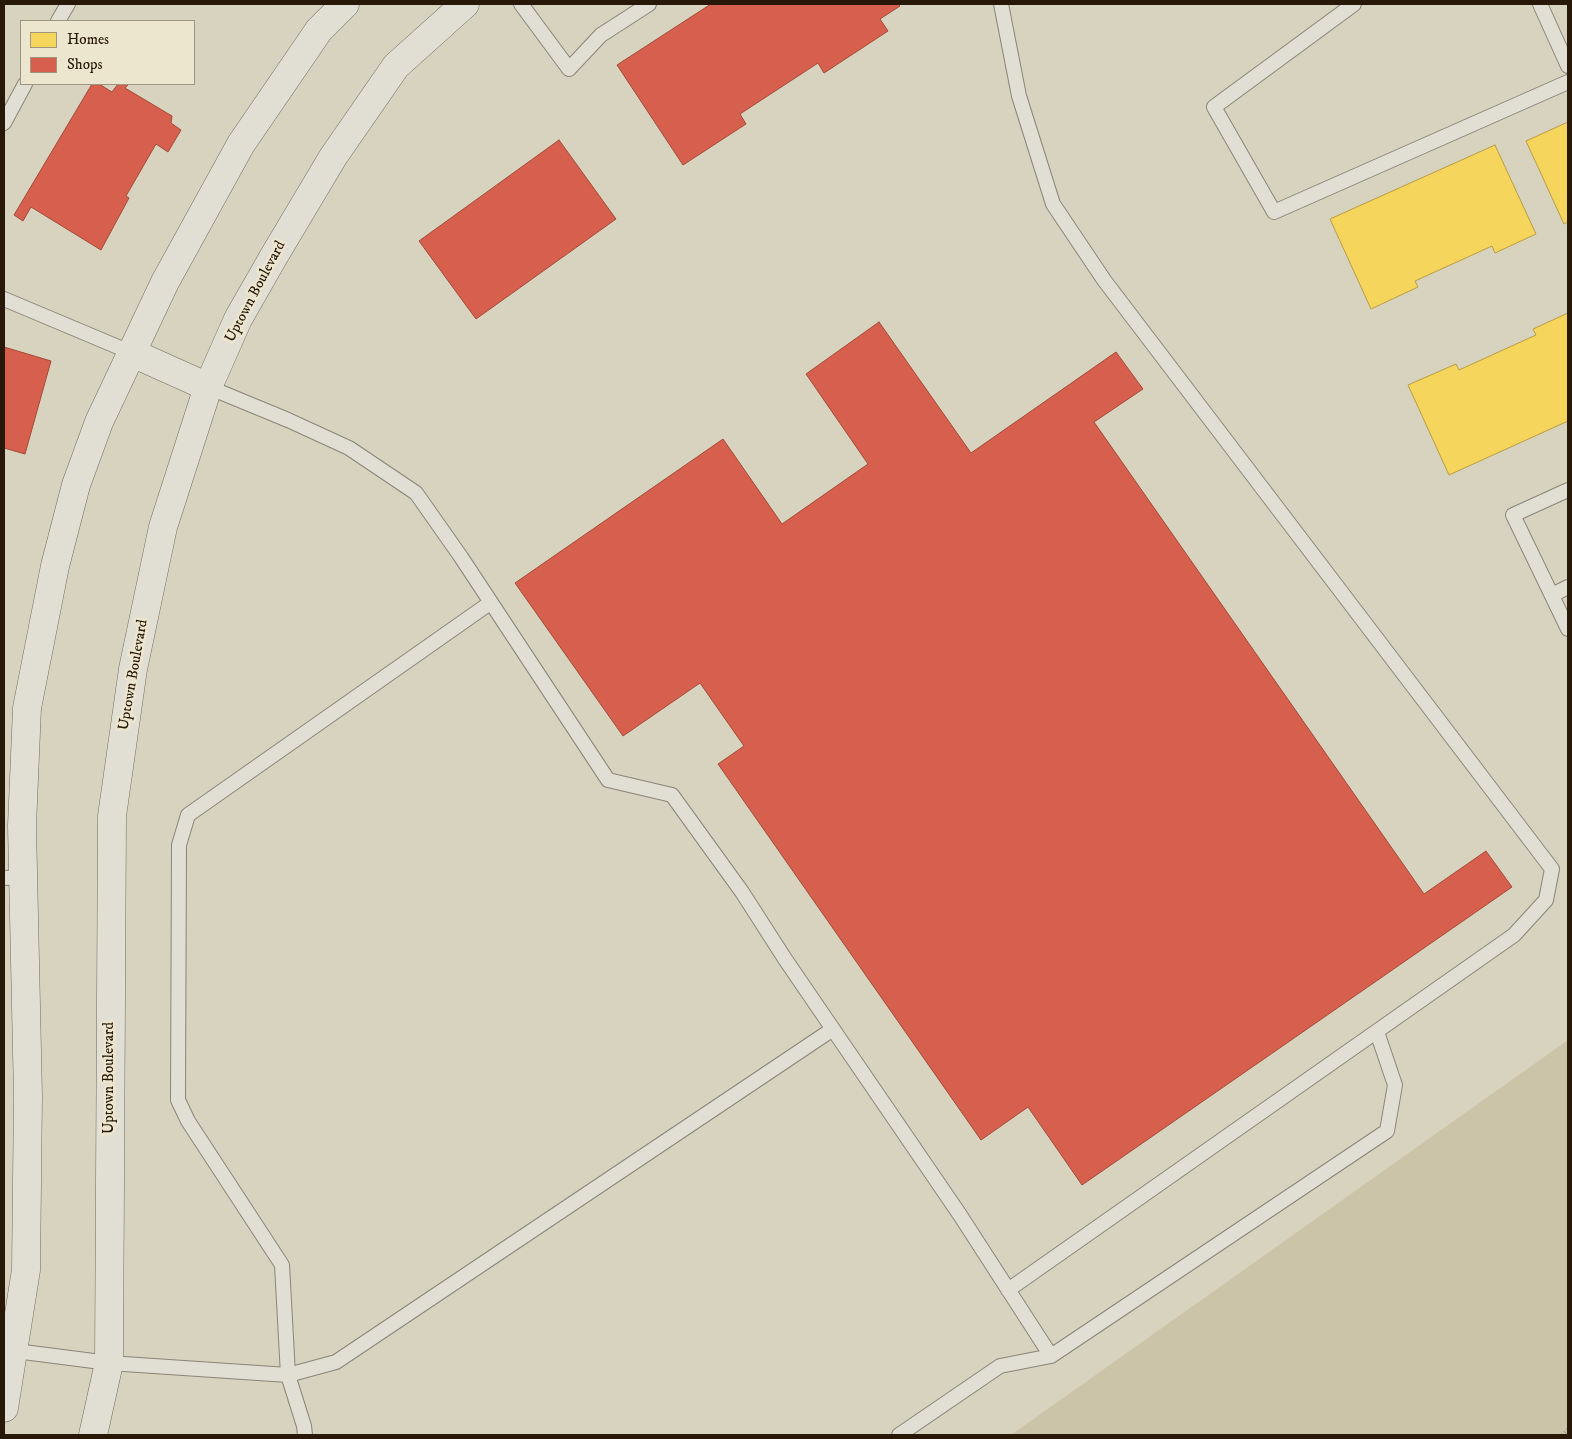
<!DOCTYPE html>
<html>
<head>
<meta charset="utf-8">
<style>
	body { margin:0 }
	#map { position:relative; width:1572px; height:1439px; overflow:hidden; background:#d8d3be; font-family:"IM FELL DW Pica",serif }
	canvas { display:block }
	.frame { position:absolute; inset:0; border:5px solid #271808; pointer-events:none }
	.legend { position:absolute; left:20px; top:20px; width:175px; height:65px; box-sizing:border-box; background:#ede6ce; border:1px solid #9e947f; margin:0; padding:6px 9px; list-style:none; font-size:15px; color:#271808 }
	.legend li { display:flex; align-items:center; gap:10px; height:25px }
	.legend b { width:25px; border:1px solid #9e947f }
</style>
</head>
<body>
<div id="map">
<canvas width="1572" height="1439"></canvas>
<div class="frame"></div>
<ul class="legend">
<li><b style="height:14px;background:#f6d55c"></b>Homes</li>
<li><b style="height:14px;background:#d6604d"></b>Shops</li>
</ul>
</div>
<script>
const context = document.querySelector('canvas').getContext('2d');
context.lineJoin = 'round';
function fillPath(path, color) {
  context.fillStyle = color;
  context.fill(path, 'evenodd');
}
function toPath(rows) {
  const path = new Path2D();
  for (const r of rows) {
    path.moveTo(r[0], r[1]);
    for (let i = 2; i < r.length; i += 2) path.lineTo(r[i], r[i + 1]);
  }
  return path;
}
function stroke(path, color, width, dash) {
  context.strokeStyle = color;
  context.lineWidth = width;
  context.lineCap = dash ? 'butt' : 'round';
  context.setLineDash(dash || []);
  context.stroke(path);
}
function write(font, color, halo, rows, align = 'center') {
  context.font = font + ' "IM FELL DW Pica",serif';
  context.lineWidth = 5;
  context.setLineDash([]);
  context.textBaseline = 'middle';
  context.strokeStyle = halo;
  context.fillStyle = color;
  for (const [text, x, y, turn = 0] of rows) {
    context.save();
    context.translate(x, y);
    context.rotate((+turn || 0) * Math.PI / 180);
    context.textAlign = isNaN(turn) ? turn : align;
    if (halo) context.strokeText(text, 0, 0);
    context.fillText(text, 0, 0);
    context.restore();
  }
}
const green = toPath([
	[1568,1040,1568,1435,1011,1435]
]);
const homes = toPath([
	[1568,122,1568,222,1564,224,1526,141,1568,122],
	[1495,145,1536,234,1495,253,1492,246,1415,281,1418,287,1371,309,1330,219,1495,145],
	[1568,313,1568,421,1449,475,1408,385,1456,364,1459,370,1536,335,1533,329,1568,313]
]);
const shops = toPath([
	[711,4,898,4,900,6,880,19,888,31,824,73,818,63,740,114,746,124,683,165,617,65,711,4],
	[92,84,99,84,112,92,118,84,126,84,128,85,125,88,172,116,171,123,181,130,168,152,156,144,126,196,129,198,101,250,31,207,23,221,14,215,92,84],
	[559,140,616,219,476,319,419,241,559,140],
	[879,322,971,453,1116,352,1143,389,1094,422,1424,894,1486,851,1512,887,1082,1185,1028,1107,981,1140,718,764,744,746,700,683,623,736,515,583,723,439,782,524,868,464,806,374,879,322],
	[4,347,51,361,25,454,4,448,4,347]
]);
const path = toPath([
	[1562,1435,1568,1429]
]);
const lane = toPath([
	[521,4,569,69,601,35,649,4],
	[1001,4,1019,96,1053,204,1104,280,1552,869,1546,900,1514,935,1008,1290],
	[1354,4,1214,107,1274,212,1568,82],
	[1540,4,1568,66],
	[58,21,68,4],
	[4,123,25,84],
	[4,299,130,352],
	[208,387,288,420,349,448,416,493,461,557,608,780,672,795,742,892,785,959,960,1215,1051,1356],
	[1568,490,1513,515,1568,629],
	[1552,595,1568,587],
	[4,878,23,877],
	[8,1350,109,1363,288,1375,336,1362,833,1029],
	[305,1435,304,1426,288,1375,282,1265,188,1121,178,1100,179,845,188,815,490,603],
	[899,1435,1000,1366,1051,1356,1387,1131,1395,1085,1377,1032]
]);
const secondary = toPath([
	[130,352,208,387],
	[4,1408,26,1270,28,1096,22,826,27,708,55,566,76,485,99,422,165,282,241,144,319,30,345,4],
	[93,1435,109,1363,112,816,133,669,163,527,208,387,238,319,274,256,333,157,396,66,465,4]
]);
const streetNames = [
	["Uptown Boulevard",256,292,-62],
	["Uptown Boulevard",134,675,-80],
	["Uptown Boulevard",110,1078,-90]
];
fillPath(green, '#ccc4a8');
fillPath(homes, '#f6d55c');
stroke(homes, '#b89c43', 1);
fillPath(shops, '#d6604d');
stroke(shops, '#a24a38', 1);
stroke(lane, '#8a8578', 16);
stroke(secondary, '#716c5f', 29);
stroke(path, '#9e9a91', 3, [1, 2.5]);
stroke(lane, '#e1ded4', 14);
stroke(secondary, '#e1ded4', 28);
write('15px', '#271808', '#ede6ce', streetNames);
</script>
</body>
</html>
